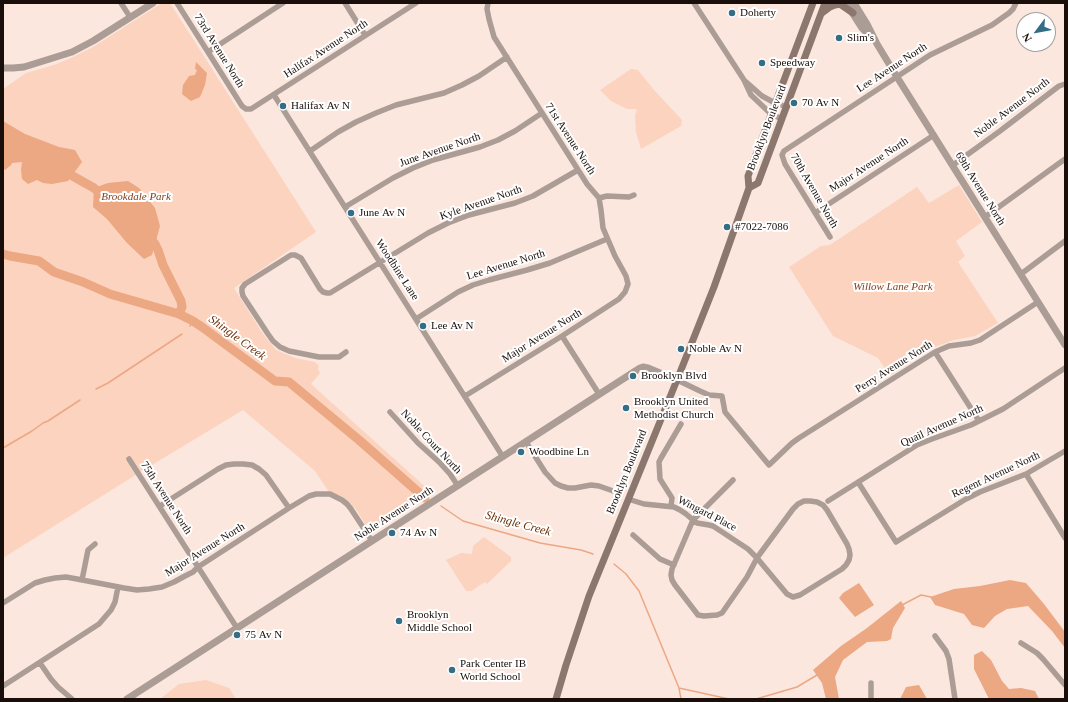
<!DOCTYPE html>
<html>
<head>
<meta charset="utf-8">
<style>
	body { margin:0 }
	#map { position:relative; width:1068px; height:702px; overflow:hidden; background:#fbe7dd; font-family:"Times New Roman",serif }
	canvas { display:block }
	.frame { position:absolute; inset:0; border:4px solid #190e09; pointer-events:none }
	.north { position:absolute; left:1016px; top:12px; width:40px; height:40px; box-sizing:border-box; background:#fff; border:1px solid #a39f9d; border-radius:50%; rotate:238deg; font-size:11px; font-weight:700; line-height:16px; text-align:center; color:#190e09 }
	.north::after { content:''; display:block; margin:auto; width:14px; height:18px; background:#336e86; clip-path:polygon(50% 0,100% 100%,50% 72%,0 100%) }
</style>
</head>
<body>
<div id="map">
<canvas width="1068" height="702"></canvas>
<div class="frame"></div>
<div class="north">N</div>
</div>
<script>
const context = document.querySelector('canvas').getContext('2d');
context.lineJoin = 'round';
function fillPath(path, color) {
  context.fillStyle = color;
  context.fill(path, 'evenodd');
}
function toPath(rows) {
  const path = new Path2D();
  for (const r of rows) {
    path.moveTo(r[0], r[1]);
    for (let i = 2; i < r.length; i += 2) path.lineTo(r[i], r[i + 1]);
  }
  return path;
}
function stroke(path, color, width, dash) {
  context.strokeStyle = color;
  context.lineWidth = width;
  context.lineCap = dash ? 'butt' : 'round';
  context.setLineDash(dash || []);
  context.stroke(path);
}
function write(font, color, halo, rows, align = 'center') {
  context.font = font + ' "Times New Roman",serif';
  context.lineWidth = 4;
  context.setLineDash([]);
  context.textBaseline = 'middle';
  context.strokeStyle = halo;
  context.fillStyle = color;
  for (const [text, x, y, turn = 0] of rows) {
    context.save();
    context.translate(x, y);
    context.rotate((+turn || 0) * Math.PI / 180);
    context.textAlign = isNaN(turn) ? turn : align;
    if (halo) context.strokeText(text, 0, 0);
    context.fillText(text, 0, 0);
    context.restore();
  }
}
const green = toPath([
	[162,3,170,3,316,232,234,288,263,334,276,350,295,358,315,362,319,366,318,369,320,373,311,384,431,492,426,496,427,497,371,533,355,508,353,507,348,501,341,496,329,492,315,471,243,410,142,471,3,558,3,89,26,73,54,65,71,58,93,47],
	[631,69,638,70,654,90,682,120,681,126,641,149,636,132,635,116,637,109,627,109,611,101,600,90],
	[959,185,982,222,956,241,965,256,958,262,998,323,975,336,954,340,932,348,890,376,878,358,833,336,789,267,821,246,830,245,917,187,929,203],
	[484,537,511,557,511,561,487,584,485,582,471,591,466,591,446,560,461,553,472,554,473,546],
	[206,680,229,688,236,699,160,699,179,684]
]);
const water = toPath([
	[196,62,207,73,205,85,200,97,191,101,182,94,183,85,189,76,195,75,197,70,195,69],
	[3,121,25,134,59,147,75,150,82,162,68,181,52,184,43,183,37,180,28,184,22,179,21,170,22,162,12,163,11,165,5,170,3,168],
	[128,181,139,188,155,208,160,226,152,255,144,259,127,243,107,219,93,207,94,188,108,183],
	[1010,580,1026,583,1044,604,1065,632,1065,648,1052,631,1028,606,1007,609,995,616,984,628,972,625,964,614,935,605,930,597,954,589,980,586],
	[859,583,874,605,855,617,839,598,843,593],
	[901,601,905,608,893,628,891,639,887,641,867,642,843,660,835,677,839,699,826,699,822,683,813,670,841,646,867,628],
	[982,651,991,660,1002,681,1009,689,1021,688,1035,691,1039,699,989,699,974,669,974,655],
	[919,685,927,699,900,699,906,687]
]);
const stream = toPath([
	[190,326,193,321],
	[96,389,108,383,182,334],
	[3,448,32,431,43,423,48,421,80,400],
	[441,506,463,521,540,543,581,550,593,554],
	[614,564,626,574,639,591,679,688,681,699],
	[902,605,921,595,931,597],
	[679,688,729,699],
	[756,699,797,687,817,675]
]);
const river = toPath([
	[62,170,94,188,103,196],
	[147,235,155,244,158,250,163,265,181,301,182,307,179,314],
	[3,254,10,256,39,261,54,272,83,282,110,294,179,314,193,321,202,327,275,381,289,382,359,440,425,498]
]);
const minor = toPath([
	[121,3,130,17],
	[177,3,242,106,246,109,251,109,416,3],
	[345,3,365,35],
	[694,3,744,80,751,95,771,114,782,119],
	[208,52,283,3],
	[745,81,762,96,775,103,787,107],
	[274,95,503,457],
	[310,151,338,132,356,122,376,113,396,105,444,93,462,85,479,76,507,57],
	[953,165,1000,131,1059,86,1065,84],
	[599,198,607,196,629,197,634,195],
	[345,207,393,178,413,168,433,160,480,147,498,140,515,131,542,113],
	[815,213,934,135],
	[985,217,1065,159],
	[830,237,785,164,782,155,784,151,930,55,992,25,1009,13,1013,9,1016,3],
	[1021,274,1065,241],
	[416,319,458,292,473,285,489,280,527,270,550,263,607,239],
	[562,336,599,394],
	[346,352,339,357,319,357,289,351,280,347,273,341,268,334,243,296,242,292,242,288,245,284,291,255,295,255,301,258,320,289,323,292,327,293,330,293,428,233,448,223,469,215,515,203,533,196,578,170],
	[935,352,979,421],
	[677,380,700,391,709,395,722,396,725,412,769,465,792,443,799,438,935,352,949,346,971,343,980,340,1038,302],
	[465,396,562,336,619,299,625,292,628,284,626,276,615,256,603,228,601,210,599,198,587,184,494,37,489,19,487,9,488,3],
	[390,412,418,443,439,462,450,474,458,486],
	[526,442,545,472,555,483,561,486,568,488,575,488,591,485,599,486,616,492],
	[129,459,237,628],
	[1026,474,1065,538],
	[858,482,896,542,966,499,980,492,1026,474,1065,451],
	[628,499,644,504,674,507,680,510,686,514,693,520,697,523,709,525,713,526,748,549,757,558,787,594,793,597,800,595,842,569,846,565,849,560,850,555,849,549,847,544,827,510,823,505,817,502,810,501,804,501,798,504,793,509,762,551,757,558,747,577,722,613,717,615,704,616,698,615,675,585,672,580,671,575,672,569,693,520,733,480],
	[828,501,917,445,932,439,971,425,1003,409,1065,368],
	[160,506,218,469,226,465,234,464,243,464,252,465,259,469,266,475,289,508],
	[671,506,672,498,660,479,659,462,661,458,681,424],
	[633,535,660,559,674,565],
	[82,580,88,550,95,544],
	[3,603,35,583,45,580,55,578,66,577,77,579,124,588,137,590,149,589,162,587,174,582,185,576,193,572,198,567,289,508,309,496,316,494,330,494,342,500,347,504,351,509,372,541],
	[935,636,946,651,949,659,955,699],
	[1021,643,1037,653,1043,659,1065,685],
	[40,663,51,679,58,687,72,699],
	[3,686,99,624,111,610,115,602,118,587],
	[871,699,871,683]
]);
const tertiary = toPath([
	[846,3,862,28,872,38],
	[854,3,867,24,877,44,897,77,1065,345],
	[3,68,13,68,24,67,72,52,93,41,153,3],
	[127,699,640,368,643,367,648,368,677,380]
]);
const secondary = toPath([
	[822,13,830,7,835,5,840,4,853,13],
	[749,188,758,183,825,3],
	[556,699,566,665,589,596,679,375,714,287,749,188,748,176,813,3]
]);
const markers = [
	[732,13,4,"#336e86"],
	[839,38,4,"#336e86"],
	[762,63,4,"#336e86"],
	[794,103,4,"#336e86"],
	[283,106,4,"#336e86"],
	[351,213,4,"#336e86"],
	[727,227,4,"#336e86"],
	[423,326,4,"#336e86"],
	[681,349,4,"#336e86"],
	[633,376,4,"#336e86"],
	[626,408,4,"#336e86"],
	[521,452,4,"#336e86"],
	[392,533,4,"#336e86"],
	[399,621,4,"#336e86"],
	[237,635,4,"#336e86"],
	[452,670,4,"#336e86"]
];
const poiNames = [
	["Doherty",740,13],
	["Slim's",847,38],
	["Speedway",770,63],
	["70 Av N",802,103],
	["Halifax Av N",291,106],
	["June Av N",359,213],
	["#7022-7086",735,227],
	["Lee Av N",431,326],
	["Noble Av N",689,349],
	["Brooklyn Blvd",641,376],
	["Brooklyn United",634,402],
	["Methodist Church",634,415],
	["Woodbine Ln",529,452],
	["74 Av N",400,533],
	["Brooklyn",407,615],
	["Middle School",407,628],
	["75 Av N",245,635],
	["Park Center IB",460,664],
	["World School",460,677]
];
const streetNames = [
	["Halifax Avenue North",326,49,-33],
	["73rd Avenue North",219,51,58],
	["Lee Avenue North",892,68,-33],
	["Noble Avenue North",1012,108,-37],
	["Brooklyn Boulevard",767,128,-69],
	["71st Avenue North",570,139,57],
	["June Avenue North",440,150,-19],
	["Major Avenue North",869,165,-33],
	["69th Avenue North",980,189,58],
	["70th Avenue North",814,191,60],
	["Kyle Avenue North",481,203,-19],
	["Lee Avenue North",506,265,-17],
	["Woodbine Lane",397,270,57],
	["Major Avenue North",542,336,-32],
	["Perry Avenue North",894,367,-32],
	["Quail Avenue North",942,426,-24],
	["Noble Court North",431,442,47],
	["Brooklyn Boulevard",627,472,-68],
	["Regent Avenue North",996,475,-25],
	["75th Avenue North",166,498,57],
	["Noble Avenue North",394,514,-33],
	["Wingard Place",707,514,27],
	["Major Avenue North",205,550,-32]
];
const parkNames = [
	["Brookdale Park",136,197],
	["Willow Lane Park",893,287]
];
const waterNames = [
	["Shingle Creek",237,338,36],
	["Shingle Creek",518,524,15]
];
fillPath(green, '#fbd3bf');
fillPath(water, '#eca783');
stroke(stream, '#eca783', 1.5);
stroke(river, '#eca783', 9);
stroke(minor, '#ab9d96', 5.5);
stroke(tertiary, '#ab9d96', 7);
stroke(secondary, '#8b776e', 7);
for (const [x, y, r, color] of markers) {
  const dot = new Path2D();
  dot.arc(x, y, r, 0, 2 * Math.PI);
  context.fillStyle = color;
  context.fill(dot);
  stroke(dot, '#fff', 1.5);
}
write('11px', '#190e09', '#fff', poiNames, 'left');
write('11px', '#190e09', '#fff', streetNames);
write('italic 11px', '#80401b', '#fff', parkNames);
write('italic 12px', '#6c2f05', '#fff', waterNames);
</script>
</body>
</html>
